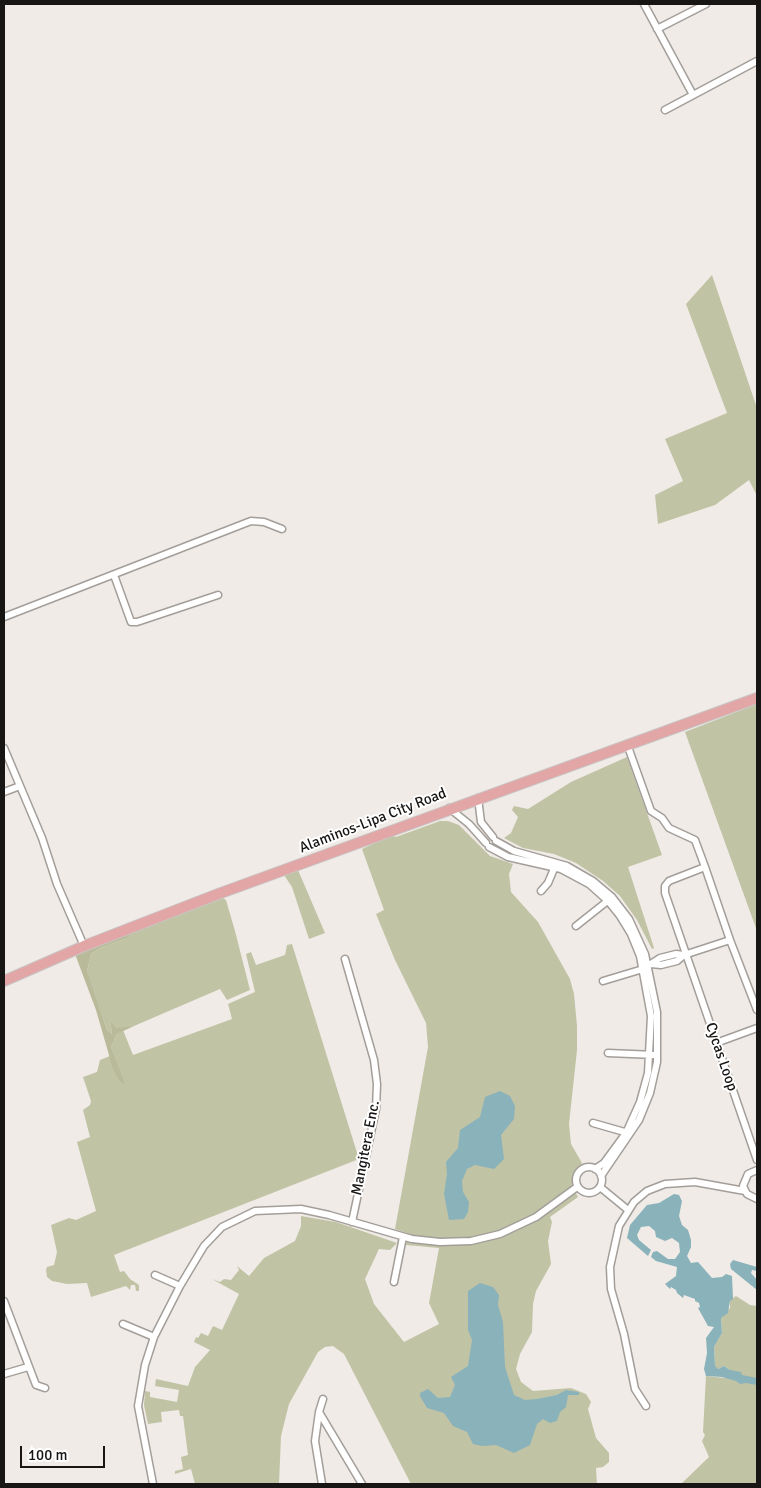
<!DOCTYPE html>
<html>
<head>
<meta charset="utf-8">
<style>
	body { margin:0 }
	#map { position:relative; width:761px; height:1488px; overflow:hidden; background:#f0ebe6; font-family:Signika,sans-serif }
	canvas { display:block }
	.frame { position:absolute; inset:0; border:5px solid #181615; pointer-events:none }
	.scale { position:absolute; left:20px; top:1446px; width:85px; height:22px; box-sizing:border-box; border:2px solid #181615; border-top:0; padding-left:6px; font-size:15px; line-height:18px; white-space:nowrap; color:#181615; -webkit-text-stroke:4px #fff; paint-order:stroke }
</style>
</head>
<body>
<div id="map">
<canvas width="761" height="1488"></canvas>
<div class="frame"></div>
<div class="scale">100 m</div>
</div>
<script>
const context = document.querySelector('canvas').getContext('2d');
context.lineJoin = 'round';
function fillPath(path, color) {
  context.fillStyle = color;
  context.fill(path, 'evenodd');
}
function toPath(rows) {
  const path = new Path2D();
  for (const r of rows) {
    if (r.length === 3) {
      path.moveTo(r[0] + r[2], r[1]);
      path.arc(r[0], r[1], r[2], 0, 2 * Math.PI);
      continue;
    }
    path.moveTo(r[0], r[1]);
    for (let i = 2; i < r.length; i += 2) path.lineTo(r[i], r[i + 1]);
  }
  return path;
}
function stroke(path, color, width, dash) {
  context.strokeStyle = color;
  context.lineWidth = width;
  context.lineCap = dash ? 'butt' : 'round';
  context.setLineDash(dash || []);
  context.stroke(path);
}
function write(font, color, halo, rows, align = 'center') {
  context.font = font + ' Signika,sans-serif';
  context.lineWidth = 4;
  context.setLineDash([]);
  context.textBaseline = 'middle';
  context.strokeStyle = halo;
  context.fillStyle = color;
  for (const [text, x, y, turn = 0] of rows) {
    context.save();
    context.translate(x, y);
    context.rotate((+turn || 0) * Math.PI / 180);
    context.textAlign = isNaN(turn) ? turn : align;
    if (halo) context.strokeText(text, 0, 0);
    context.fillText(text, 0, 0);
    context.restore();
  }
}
const green = toPath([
	[712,275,757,408,757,496,749,480,715,505,658,524,655,495,683,481,665,439,727,413,686,304],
	[757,704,757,931,685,732],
	[627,757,662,855,628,867,654,948,652,949,637,920,620,896,603,881,576,863,554,854,523,848,504,838,511,833,518,817,512,810,514,806,528,809,571,782],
	[440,821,448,821,459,825,490,856,513,864,509,874,511,892,538,922,570,979,574,994,577,1026,577,1050,569,1124,571,1144,582,1163,572,1178,572,1186,578,1197,550,1217,552,1222,548,1241,551,1264,536,1291,533,1304,532,1332,520,1354,516,1369,521,1382,533,1391,571,1388,586,1394,591,1402,588,1409,596,1438,609,1453,609,1462,603,1467,596,1468,597,1484,411,1484,344,1354,333,1346,325,1347,318,1352,289,1404,281,1436,279,1484,195,1484,191,1469,175,1474,175,1471,183,1469,181,1457,188,1455,183,1416,180,1416,179,1410,161,1412,162,1422,148,1424,144,1405,145,1391,150,1392,150,1397,177,1402,179,1390,155,1386,156,1379,188,1386,195,1367,210,1350,194,1342,196,1337,198,1338,201,1333,208,1336,213,1326,222,1330,239,1294,212,1279,220,1282,224,1279,231,1280,239,1270,237,1266,249,1276,264,1258,295,1241,301,1226,301,1216,336,1222,397,1243,390,1250,379,1249,365,1279,374,1304,404,1342,439,1324,429,1303,439,1248,406,1245,407,1233,395,1229,428,1047,426,1023,395,960,376,914,384,910,362,849,391,835,396,837],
	[298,870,325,933,309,939,292,887,284,875],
	[223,898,226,900,235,931,250,990,227,1000,220,989,134,1026,121,1029,117,1028,110,1019,112,1034,107,1030,89,978,87,971,91,954,100,948,124,939,128,933],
	[292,944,359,1159,114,1255,120,1272,124,1271,130,1279,139,1285,139,1291,136,1291,135,1285,131,1285,130,1290,126,1286,91,1297,87,1283,67,1284,52,1281,47,1277,46,1270,47,1267,54,1265,57,1252,51,1225,69,1218,76,1220,96,1211,77,1142,90,1137,83,1110,90,1105,91,1101,83,1077,97,1072,100,1060,110,1056,119,1081,119,1070,111,1047,117,1034,123,1030,133,1055,232,1019,228,1004,255,992,246,954,251,952,256,965,285,955,287,945],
	[736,1296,750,1305,757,1306,757,1484,681,1484,709,1457,702,1441,705,1435,703,1432,706,1376,725,1378,730,1370,724,1366,718,1369,715,1367,714,1347,722,1333,721,1318,730,1308,730,1300]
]);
const forest = toPath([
	[129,933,129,936,124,939,100,948,91,954,87,971,107,1030,112,1034,110,1019,117,1028,134,1026,117,1034,111,1047,125,1084,119,1081,113,1069,96,1010,75,954]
]);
const water = toPath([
	[500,1091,510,1096,515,1106,514,1119,501,1135,504,1159,494,1169,475,1165,467,1169,462,1181,463,1192,469,1202,468,1212,464,1219,449,1220,444,1194,447,1174,446,1162,458,1148,460,1130,480,1117,485,1097],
	[674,1194,679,1195,682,1201,679,1216,682,1225,688,1230,691,1240,691,1247,687,1256,691,1263,698,1262,712,1278,722,1277,726,1274,732,1276,733,1299,730,1301,728,1313,721,1318,722,1333,714,1347,715,1366,718,1369,724,1366,730,1370,741,1372,742,1375,757,1378,757,1385,746,1383,740,1384,736,1381,722,1377,706,1376,704,1369,707,1353,706,1338,714,1327,708,1326,698,1308,700,1307,699,1303,695,1301,695,1299,684,1295,683,1298,677,1293,676,1290,671,1287,670,1289,665,1284,676,1276,677,1267,656,1261,651,1257,653,1252,657,1251,668,1259,675,1259,680,1252,679,1243,672,1238,665,1241,656,1237,655,1231,649,1226,641,1227,637,1235,639,1240,651,1250,648,1256,627,1238,630,1225,647,1205,659,1203],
	[733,1260,757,1267,757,1271,752,1270,751,1273,757,1280,757,1290,731,1269,730,1264],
	[480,1283,493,1287,499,1295,498,1305,503,1322,505,1367,514,1395,525,1400,537,1399,557,1395,566,1390,579,1392,579,1395,568,1395,566,1407,560,1412,557,1421,550,1423,543,1419,537,1424,530,1445,514,1453,496,1445,482,1446,473,1444,467,1432,453,1426,444,1413,427,1408,420,1396,420,1393,428,1389,438,1398,450,1397,455,1385,451,1377,468,1366,472,1340,468,1330,468,1291]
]);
const street = toPath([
	[644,4,692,93],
	[657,29,706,4],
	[665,110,757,61],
	[114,575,131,622,137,622,218,595],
	[4,617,251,521,264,522,282,529],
	[627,744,651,811,662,818,669,828,695,840,705,867],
	[4,748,42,838,57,884,84,946],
	[4,792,20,786],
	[478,798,481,822,493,837],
	[449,808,469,824,486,843],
	[496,841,514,851,567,866,593,881,612,897,629,919,645,954,657,1012,657,1062,650,1093,639,1120,601,1176],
	[489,847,508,857,561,869,589,884,608,901,620,916,631,934,640,956,651,1016,648,1073,640,1102,626,1133,604,1163,595,1169],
	[541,891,548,883,556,864],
	[576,926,610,899],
	[730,940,705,867,669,881,665,886,665,893,757,1160],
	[345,959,374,1060,377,1084,376,1109,352,1222],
	[651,964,661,965,677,961,684,955],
	[603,981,643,969,660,958,676,954,684,955,730,940,757,1010],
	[716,1043,757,1028],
	[608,1053,655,1055],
	[593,1123,628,1133],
	[589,1180,13],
	[757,1170,748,1174,743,1186,747,1194,757,1199],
	[600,1187,628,1210],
	[155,1275,180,1286],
	[394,1282,403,1237],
	[4,1301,36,1385,45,1388],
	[123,1324,154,1337],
	[4,1374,28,1367],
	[323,1399,319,1412,362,1484],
	[646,1406,635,1389,624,1334,611,1289,610,1267,619,1226,634,1202,647,1191,665,1184,695,1182,745,1191],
	[319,1412,315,1441,322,1484],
	[153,1484,138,1406,145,1365,154,1337,180,1286,204,1246,222,1227,255,1211,301,1209,329,1215,412,1239,440,1242,471,1241,500,1234,536,1217,577,1187]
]);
const primary = toPath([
	[4,981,84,946,218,894,757,698]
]);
const streetNames = [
	["Alaminos-Lipa City Road",373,821,-21],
	["Cycas Loop",721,1057,71],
	["Mangitera Enc.",366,1148,-79]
];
fillPath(green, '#c1c3a5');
fillPath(forest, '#b8ba99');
fillPath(water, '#89b2bb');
stroke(street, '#a39e99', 9);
stroke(primary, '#c8c7c7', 12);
stroke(street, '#fff', 6);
stroke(primary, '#e2a6a6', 10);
write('15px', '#181615', '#fff', streetNames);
</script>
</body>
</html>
